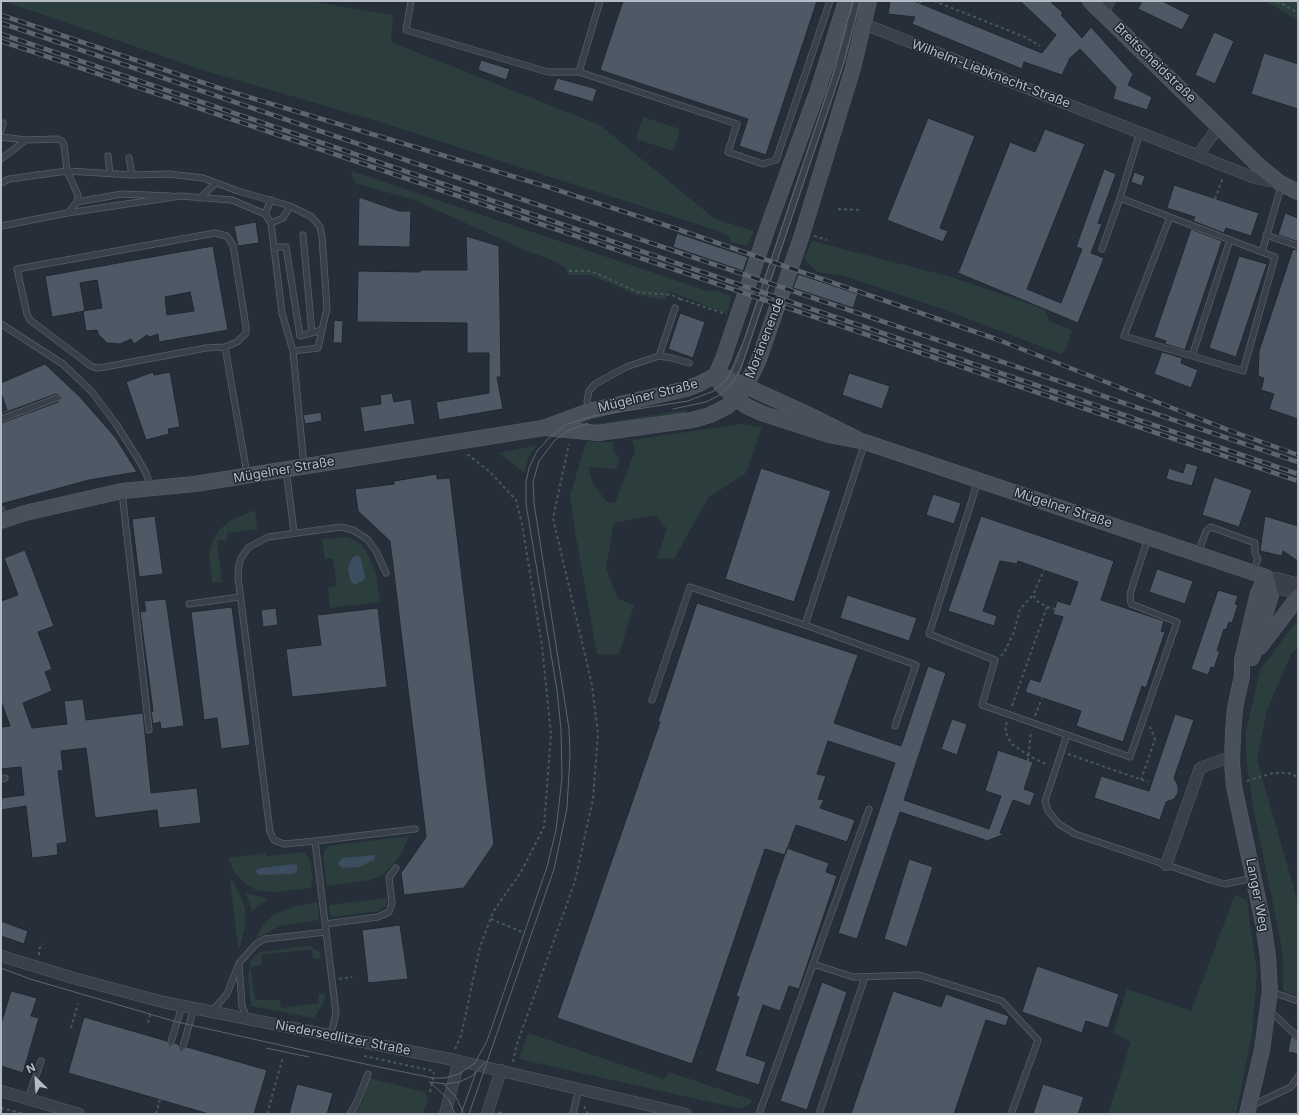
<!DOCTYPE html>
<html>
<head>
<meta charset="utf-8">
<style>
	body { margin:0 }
	#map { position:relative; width:1299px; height:1115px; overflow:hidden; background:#262f39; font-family:Inter,sans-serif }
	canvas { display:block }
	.frame { position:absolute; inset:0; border:2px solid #b5bcc5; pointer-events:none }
	.north { position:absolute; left:16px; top:1059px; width:40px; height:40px; -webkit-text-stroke:3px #1e262f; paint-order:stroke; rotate:335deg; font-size:11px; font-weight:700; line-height:16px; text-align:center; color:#b5bcc5 }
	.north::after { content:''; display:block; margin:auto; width:14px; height:18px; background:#b5bcc5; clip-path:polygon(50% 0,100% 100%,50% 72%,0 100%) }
</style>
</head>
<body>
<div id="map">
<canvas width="1299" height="1115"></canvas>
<div class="frame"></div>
<div class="north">N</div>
</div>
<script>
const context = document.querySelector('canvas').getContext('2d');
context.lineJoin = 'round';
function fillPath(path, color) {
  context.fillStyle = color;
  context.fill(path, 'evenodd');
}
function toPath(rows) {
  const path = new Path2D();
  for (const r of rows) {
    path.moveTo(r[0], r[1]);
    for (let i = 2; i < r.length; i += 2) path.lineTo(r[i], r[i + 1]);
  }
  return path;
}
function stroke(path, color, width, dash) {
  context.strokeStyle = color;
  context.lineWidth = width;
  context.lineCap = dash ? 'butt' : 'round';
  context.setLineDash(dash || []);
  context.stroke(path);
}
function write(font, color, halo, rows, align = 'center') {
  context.font = font + ' Inter,sans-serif';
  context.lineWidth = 3;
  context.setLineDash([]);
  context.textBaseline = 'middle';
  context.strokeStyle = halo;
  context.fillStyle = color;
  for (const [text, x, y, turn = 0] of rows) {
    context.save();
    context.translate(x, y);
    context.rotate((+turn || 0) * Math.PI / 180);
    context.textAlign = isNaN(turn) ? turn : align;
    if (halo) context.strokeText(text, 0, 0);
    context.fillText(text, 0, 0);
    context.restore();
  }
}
const green = toPath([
	[3,1,309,1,393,15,391,42,600,125,715,219,754,231,747,246,731,242,728,236,712,229,377,121,209,72],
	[1266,1,1298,1,1298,21],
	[643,117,680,129,673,151,636,139],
	[351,171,708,291,715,290,731,296,727,314,669,291,665,300,638,295,590,275,568,275,565,267,547,258,527,251,415,200,355,183],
	[812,241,951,277,1045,309,1049,321,1072,330,1065,350,1061,354,945,310,844,276,818,272,804,259],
	[686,410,687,413,595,426,595,424],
	[740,424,762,427,746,473,708,498,674,559,657,558,667,529,655,515,614,523,606,568,618,599,634,605,619,654,597,654,576,537,570,496,586,442,614,442,613,451,620,458,616,469,588,467,593,484,607,502,615,503,635,451,632,440],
	[537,445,529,456,524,472,499,453],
	[255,510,257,529,227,533,227,540,217,541,222,582,212,583,209,553,214,538,220,529,230,521],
	[348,537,361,544,370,557,376,575,380,602,330,608,328,588,337,586,333,558,325,559,322,539],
	[1298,619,1298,646,1290,656,1267,710,1257,760,1298,903,1298,996,1283,991,1283,962,1280,938,1253,806,1246,757,1246,732,1260,670],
	[409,836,400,856,391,867,380,877,370,880,327,886,323,856,324,852,328,846],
	[304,852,310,859,313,881,311,881,312,888,275,892,259,891,246,884,234,872,228,858,266,853,266,856],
	[230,879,232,879,242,899,245,909,245,926,240,947,238,947],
	[246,893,266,898,267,900,252,911],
	[1235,895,1247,900,1257,973,1252,1034,1236,1114,1108,1114,1131,1042,1113,1033,1127,989,1191,1011],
	[387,898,386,906,379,911,332,917,330,915,329,905],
	[318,902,319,920,280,926,256,939,262,926,275,914,296,906],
	[305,946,310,946,320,952,321,958,313,959,312,949,261,955,262,963,260,965,251,967,255,1000,280,1000,281,1008,319,1003,318,994,325,994,324,1002,315,1016,313,1018,251,1006,248,976,250,964,253,957,260,952],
	[528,1033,664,1079,669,1072,752,1100,750,1104,741,1109,519,1059],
	[369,1078,425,1092,428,1098,423,1114,354,1114,361,1105]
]);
const water = toPath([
	[357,555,361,558,365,577,363,581,354,585,350,580,348,568,352,558],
	[375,855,374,860,359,867,342,868,338,863,342,858],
	[294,864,297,866,297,871,294,874,259,875,255,871,261,868]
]);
const building = toPath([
	[623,1,817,1,766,155,739,146,748,119,600,70,623,1],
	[890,1,914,1,1042,53,1056,35,1020,1,1050,1,1063,13,1061,15,1082,38,1091,27,1133,74,1128,85,1152,97,1147,110,1113,99,1116,87,1080,49,1070,58,1062,75,1024,62,1022,69,912,24,915,17,888,14,890,1],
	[1142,1,1162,1,1190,15,1182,30,1138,9,1142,1],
	[1214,32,1234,41,1215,84,1195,75,1214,32],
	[1264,53,1298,64,1298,109,1251,94,1264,53],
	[481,60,510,69,506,80,478,70,481,60],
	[557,78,597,89,593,102,553,90,557,78],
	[928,118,975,136,940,228,948,231,943,242,887,220,928,118],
	[1045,129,1085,144,1027,289,1061,303,1082,249,1076,247,1104,169,1116,174,1098,223,1102,224,1091,253,1104,258,1078,323,958,273,1010,142,1035,152,1045,129],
	[1134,172,1145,176,1142,186,1131,182,1134,172],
	[1174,185,1259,213,1251,236,1226,228,1224,233,1193,221,1195,217,1167,208,1174,185],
	[359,197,399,211,411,211,410,247,358,246,359,197],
	[1285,213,1298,218,1298,242,1278,235,1285,213],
	[256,222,259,243,238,246,234,226,256,222],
	[1191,229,1222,241,1185,350,1165,344,1166,341,1154,337,1191,229],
	[677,233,748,257,743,271,673,247,677,233],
	[466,236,499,246,501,377,497,377,503,409,439,420,436,402,489,393,489,353,467,353,467,323,357,322,358,271,420,272,420,270,467,270,466,236],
	[213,246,228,330,159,342,158,334,150,337,147,335,134,344,131,339,120,344,107,343,99,335,97,330,86,331,83,311,102,308,97,280,80,283,85,311,52,317,45,276,213,246],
	[190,292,194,311,167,315,165,297,190,292],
	[1293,249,1298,250,1298,419,1269,409,1274,394,1261,390,1264,378,1258,376,1259,351,1293,249],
	[1239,256,1267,264,1236,357,1209,348,1239,256],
	[798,274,858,294,853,308,793,288,798,274],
	[680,313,705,322,693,358,668,349,680,313],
	[334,320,343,321,342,343,333,343,334,320],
	[1162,352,1182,358,1181,363,1198,370,1191,388,1154,374,1162,352],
	[45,364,80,397,115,437,137,472,89,480,1,504,1,423,58,402,61,398,59,395,56,394,1,414,1,412,7,410,1,393,1,383,45,364],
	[153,372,154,375,170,372,180,427,168,429,169,434,146,440,126,382,153,372],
	[849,373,890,386,882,409,842,395,849,373],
	[392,393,394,402,411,399,415,424,364,432,360,407,381,404,380,395,392,393],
	[321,412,322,421,305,424,303,415,321,412],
	[1186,463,1198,466,1192,486,1166,479,1169,468,1183,473,1186,463],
	[761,468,831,491,794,602,725,579,761,468],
	[437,474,437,479,450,478,494,844,464,888,404,895,401,873,426,837,390,541,358,511,355,489,394,484,394,481,437,474],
	[1214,477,1252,490,1239,527,1202,515,1214,477],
	[933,494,961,503,954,524,926,515,933,494],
	[155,516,163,574,139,577,132,519,155,516],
	[981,516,1114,561,1101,600,1164,621,1161,631,1165,632,1146,688,1142,686,1123,742,1076,726,1081,711,1025,692,1030,679,1040,682,1063,617,1053,614,1057,601,1070,605,1078,582,1018,561,1017,564,1000,561,983,611,997,616,994,626,948,611,981,516],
	[1265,516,1298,526,1298,561,1283,551,1282,556,1260,551,1265,516],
	[25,550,54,626,38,632,52,669,45,672,52,691,23,703,32,728,67,724,64,701,83,699,86,720,143,713,151,793,197,788,201,823,159,828,157,810,95,818,86,748,61,751,63,770,58,771,67,842,57,844,58,855,32,858,26,806,1,810,1,798,24,795,21,767,1,769,1,727,10,726,1,701,1,601,18,595,4,558,25,550],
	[1157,569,1193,581,1185,604,1149,592,1157,569],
	[1218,590,1238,596,1235,604,1238,605,1232,623,1229,622,1226,630,1224,629,1217,651,1220,651,1214,668,1211,667,1208,675,1191,669,1218,590],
	[847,595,917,618,909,641,840,618,847,595],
	[166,599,184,726,161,729,160,722,153,724,151,712,153,711,140,612,146,611,144,601,166,599],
	[697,603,858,655,834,723,901,746,928,666,946,673,904,800,989,829,1001,796,985,791,998,750,1033,762,1024,789,1035,793,1030,806,1013,800,1000,833,1005,834,984,842,985,840,900,812,857,939,838,933,895,763,828,741,817,774,826,776,818,799,824,800,820,808,855,820,847,842,796,825,785,855,765,849,692,1064,557,1018,660,722,658,721,697,603],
	[232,607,250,745,221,749,217,718,204,720,191,612,232,607],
	[276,608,278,625,263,627,261,610,276,608],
	[378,608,387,687,292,697,286,649,321,645,317,615,378,608],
	[1175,714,1194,720,1174,778,1178,786,1178,793,1174,799,1166,802,1160,820,1094,798,1101,776,1149,791,1175,714],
	[952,719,967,724,957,755,941,749,952,719],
	[787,848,829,863,826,872,837,876,799,989,789,986,780,1011,763,1005,746,1055,766,1062,759,1085,715,1071,739,997,736,996,787,848],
	[909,859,933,867,907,947,884,939,909,859],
	[1,921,28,931,24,944,1,936,1,921],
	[400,925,408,979,368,983,362,930,400,925],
	[1037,966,1119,994,1108,1028,1086,1021,1082,1033,1022,1012,1037,966],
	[822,982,847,992,807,1110,780,1101,822,982],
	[11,991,37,998,31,1016,39,1018,23,1073,1,1066,1,1024,11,991],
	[893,991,941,1007,946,994,1009,1016,1006,1026,986,1020,954,1114,851,1114,893,991],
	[84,1017,167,1041,170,1046,175,1043,179,1045,181,1050,187,1047,267,1070,254,1114,209,1114,68,1073,84,1017],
	[1291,1036,1298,1041,1298,1054,1288,1052,1291,1036],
	[297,1084,333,1093,327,1114,289,1114,297,1084],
	[1043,1084,1084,1097,1078,1114,1033,1114,1043,1084]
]);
const path = toPath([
	[934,1,1025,37,1040,46],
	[1277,1,1298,13],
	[914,6,922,1],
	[1215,199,1223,177],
	[838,209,859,210],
	[814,236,827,240],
	[724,255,741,261],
	[569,271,591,271,638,292,672,295,680,299],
	[800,279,815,284],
	[799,283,814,288],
	[680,299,726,314],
	[1047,607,1055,609],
	[1001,656,1004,653,1014,632,1020,609,1033,595],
	[1012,706,1047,607,1037,601,1033,595,1044,570],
	[1035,716,1042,698],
	[1007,722,1005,726,1007,736,1012,744,1029,756,1048,765],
	[1068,754,1148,782],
	[1028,761,1031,731],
	[1141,780,1155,739,1150,727],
	[1247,781,1273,773,1288,773,1298,777],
	[491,919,522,932],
	[39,955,39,949,43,944],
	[339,979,352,977],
	[148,1023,151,1011],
	[71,1028,78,1004],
	[455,1049,461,1036,480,947,493,912,521,872,544,827,551,734,542,646,522,524,516,500,490,472,467,454],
	[364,1056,434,1071],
	[513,1062,516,1047,575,881,593,799,598,734,592,685,553,518,569,444],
	[430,1092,434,1072],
	[584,1106,588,1114],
	[1,1108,24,1114],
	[499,1112,503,1114],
	[156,1114,160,1100],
	[267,1114,283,1057]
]);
const lane = toPath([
	[411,1,406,30,548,72,579,72,737,124,728,152,763,164,776,160,830,1],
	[579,72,600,1],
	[1,131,3,123],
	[1140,132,1120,198,1275,257,1243,371,1124,336,1170,217],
	[1,137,26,140,57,139,62,141,64,145,67,171,78,195,77,202,68,213],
	[108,156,110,174],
	[129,158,132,175],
	[1,159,26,140],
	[1,183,9,179,67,171,132,175,169,174,203,178,238,191,290,206,312,217,320,227,322,237,327,308,318,348,293,351,282,313,271,223,265,214,232,200,180,196,67,213,1,226],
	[200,198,216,183],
	[77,202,122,194,170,196],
	[265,214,271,200],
	[271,223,283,218,290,206],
	[303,235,312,333],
	[1266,235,1298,246],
	[275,247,286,247,300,336,322,330],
	[1102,249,1120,198],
	[1262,252,1282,184],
	[1,324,63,364,92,392,116,424,137,457,146,473,151,488],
	[225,347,206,348,105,367,96,368,91,366,30,320,27,314,17,269,215,233,227,236,233,245,246,327,246,333,237,342,225,347,247,474],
	[293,351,304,466],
	[659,356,672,358,689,363],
	[1192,356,1230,240],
	[732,379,742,356,836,77,857,1],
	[589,411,587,401,589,391,595,384,626,367,659,356,675,308],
	[1,419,57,398],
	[865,442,805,625,916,665,895,726],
	[286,469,294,532],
	[978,481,929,634,995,660,982,705,1130,757,1177,622,1131,604,1130,594,1148,538],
	[122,492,149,730],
	[1,509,5,520],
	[1198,554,1206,531,1211,527,1255,543,1255,553,1258,559,1253,572],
	[189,604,240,597],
	[652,700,690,587,805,625],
	[1067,735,1045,801,1048,811,1059,824,1075,834,1211,880,1225,884,1253,878],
	[1,779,5,778],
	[315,841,284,844,274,840,270,832,238,577,239,565,241,558,249,547,268,537,341,527,353,530,367,539,376,551,386,573],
	[325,924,378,917,389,912,392,903,389,877,396,868],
	[813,964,853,977,919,975,1002,1001,1038,1040,1011,1114],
	[1272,992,1298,1001],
	[1269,1010,1298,1037],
	[212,1011,227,994,238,966],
	[247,1018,242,1006,239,963,256,944,265,939,326,932],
	[331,1035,336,1013,315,841,415,829],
	[171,1042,182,1006],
	[183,1046,194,1008],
	[28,1099,41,1061],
	[1251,1106,1291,1087,1298,1077],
	[350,1114,357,1102,368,1074],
	[573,1114,579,1088],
	[759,1114,869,809],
	[819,1114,865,977]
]);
const street = toPath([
	[1103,13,1109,1],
	[841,18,864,24,1255,178,1279,183],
	[1198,155,1219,126],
	[1266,577,1280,579,1298,584],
	[1267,577,1279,589,1298,593],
	[1166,865,1200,768,1232,756],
	[1,956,77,979,163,1002,459,1061,686,1114],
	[1,1091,79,1114],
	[445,1114,459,1061],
	[487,1114,501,1070]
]);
const secondary = toPath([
	[1090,1,1258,165,1280,183,1298,192],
	[716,375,721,385,736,399,748,407,764,414,829,435,865,442,1266,577],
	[716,375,723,359,770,221,818,90,846,1],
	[546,428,598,433,692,420,710,415,728,406,745,387,758,362,801,238,853,68,869,1],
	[1,521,25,513,122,491,195,484,543,428,589,411,686,389,699,384,716,375,728,378,807,414,859,440],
	[1260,647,1298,597],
	[1252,658,1271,595,1266,577],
	[1247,1114,1262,1050,1270,991,1268,957,1263,923,1234,786,1232,763,1233,733,1235,708,1242,676,1242,660,1258,593,1266,577]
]);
const tram = toPath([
	[673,409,706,402,718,396,730,386,740,371,845,60,860,1],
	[1,968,30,979,177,1022,374,1066,433,1078,445,1078,459,1074,475,1063,487,1041,547,867,556,830,562,778,561,730,557,690,526,504,526,482,529,468,537,451,549,438,567,424,593,416,688,401,714,391,728,378,744,340,832,77,853,1],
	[266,1048,309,1057],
	[429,1082,445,1084,459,1082,472,1076,485,1062],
	[443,1083,456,1097,463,1112],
	[432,1084,449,1100,455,1114],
	[461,1114,476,1072],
	[469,1114,554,869,567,808,570,756,569,729,534,503,533,482,539,461,555,440,568,431,588,423]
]);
const rail = toPath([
	[1,15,225,90,545,186,677,229,996,339,1231,431,1298,455],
	[1,23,1298,462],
	[1,34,1298,474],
	[1,41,1298,481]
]);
const streetNames = [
	["Breitscheidstraße",1155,63,44],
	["Wilhelm-Liebknecht-Straße",991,74,21],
	["Moränenende",765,338,-69],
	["Mügelner Straße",648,396,-14],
	["Mügelner Straße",284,470,-10],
	["Mügelner Straße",1063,508,18],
	["Langer Weg",1257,895,79],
	["Niedersedlitzer Straße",343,1038,11]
];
fillPath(green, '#2b3d3c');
fillPath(water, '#3d4d60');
fillPath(building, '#4e5965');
stroke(building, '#202831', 1);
stroke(lane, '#575e68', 7);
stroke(street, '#575e68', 12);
stroke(secondary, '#575e68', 16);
stroke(path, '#48585a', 2, [3, 3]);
stroke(lane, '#39404a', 5.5);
stroke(street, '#39404a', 11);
stroke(secondary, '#48505c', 15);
stroke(tram, '#5c6570', 1);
stroke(rail, '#5c6570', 4.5);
stroke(rail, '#1e262f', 3, [9]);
write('13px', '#b5bcc5', '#1e262f', streetNames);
</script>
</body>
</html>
